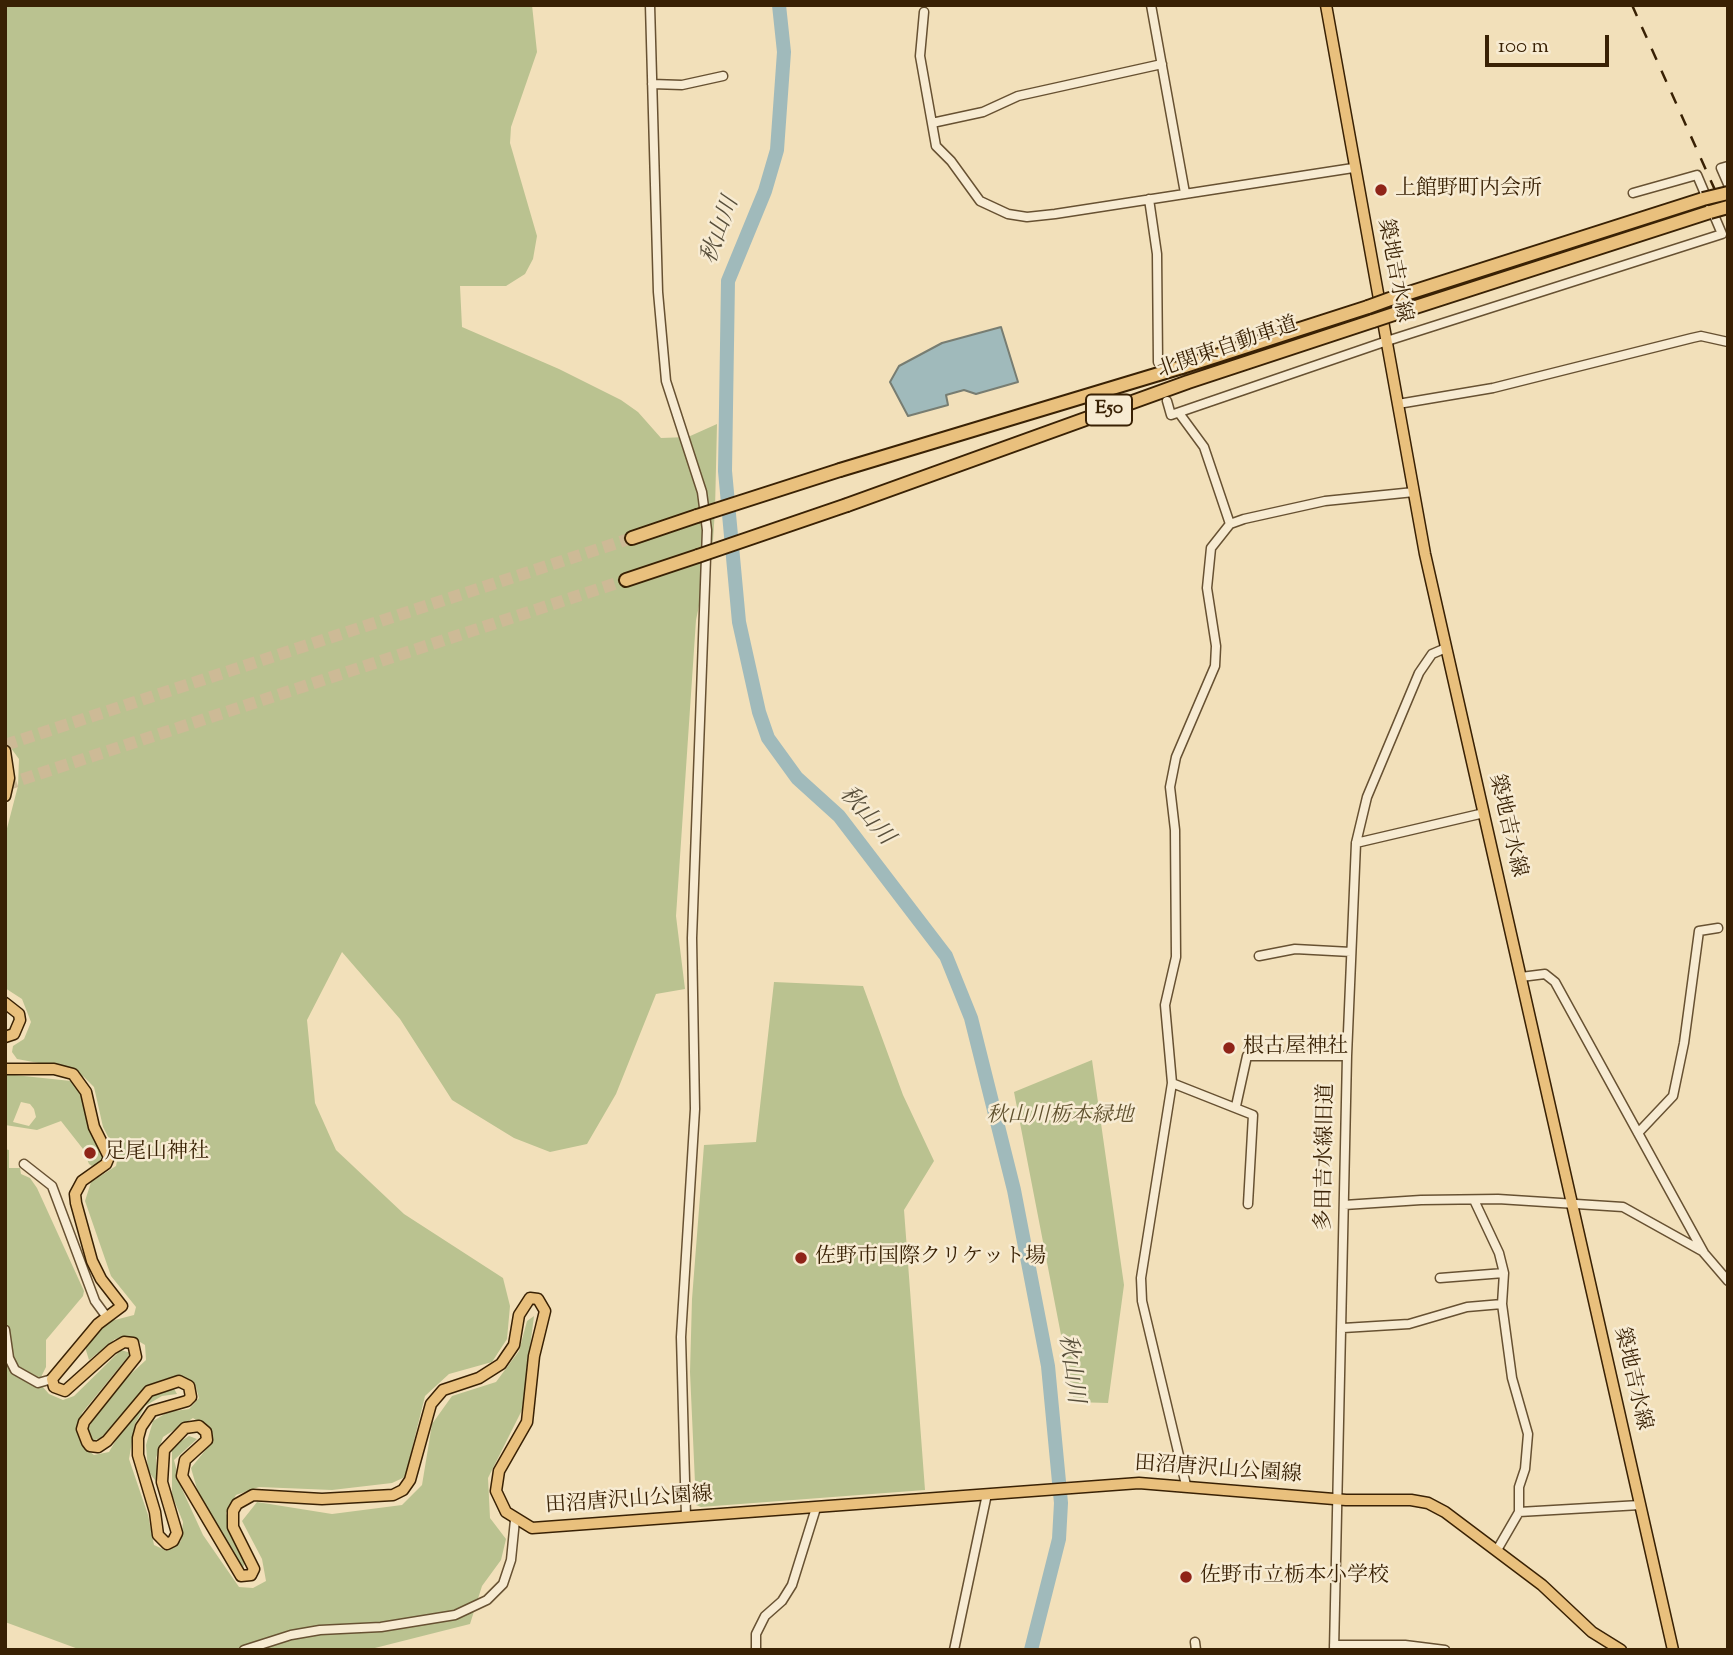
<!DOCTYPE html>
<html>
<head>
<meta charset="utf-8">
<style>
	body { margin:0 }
	#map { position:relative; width:1733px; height:1655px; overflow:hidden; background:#f2e0ba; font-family:"Sorts Mill Goudy",serif }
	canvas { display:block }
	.frame { position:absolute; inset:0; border:7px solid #392104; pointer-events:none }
	.scale { position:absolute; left:1485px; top:35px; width:124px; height:32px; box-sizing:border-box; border:4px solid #392104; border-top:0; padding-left:9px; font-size:21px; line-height:24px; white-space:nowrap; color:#392104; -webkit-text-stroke:5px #f7ebd2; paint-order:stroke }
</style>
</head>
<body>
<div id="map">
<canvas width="1733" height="1655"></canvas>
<div class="frame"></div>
<div class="scale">100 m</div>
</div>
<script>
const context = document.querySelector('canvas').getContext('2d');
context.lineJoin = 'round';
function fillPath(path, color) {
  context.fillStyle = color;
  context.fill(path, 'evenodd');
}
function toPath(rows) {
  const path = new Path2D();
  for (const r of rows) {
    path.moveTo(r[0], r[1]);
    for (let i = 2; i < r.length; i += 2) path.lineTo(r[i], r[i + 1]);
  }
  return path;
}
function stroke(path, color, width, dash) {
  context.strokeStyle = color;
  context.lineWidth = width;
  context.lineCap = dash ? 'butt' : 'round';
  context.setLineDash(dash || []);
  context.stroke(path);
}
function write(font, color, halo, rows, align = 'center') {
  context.font = font + ' "Sorts Mill Goudy","Noto Serif JP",serif';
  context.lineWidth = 5;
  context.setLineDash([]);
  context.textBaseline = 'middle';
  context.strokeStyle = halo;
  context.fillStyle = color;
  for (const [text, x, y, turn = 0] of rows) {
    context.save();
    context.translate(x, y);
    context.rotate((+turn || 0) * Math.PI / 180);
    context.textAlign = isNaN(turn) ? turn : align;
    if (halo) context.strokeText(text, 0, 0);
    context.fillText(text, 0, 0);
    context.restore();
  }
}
const green = toPath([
	[5,5,532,5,537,52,511,127,510,143,537,236,533,259,525,274,506,286,460,286,462,327,559,369,621,400,638,412,661,438,688,437,717,424,715,510,713,540,696,620,676,916,685,989,656,994,616,1094,587,1144,550,1152,514,1138,452,1100,400,1019,342,952,307,1020,315,1103,336,1150,404,1214,503,1278,510,1306,507,1339,492,1362,449,1374,425,1396,405,1477,392,1483,332,1490,259,1487,236,1495,226,1513,246,1560,243,1568,236,1562,197,1489,191,1468,212,1442,209,1429,193,1418,163,1437,156,1458,158,1484,148,1471,146,1445,153,1421,168,1412,189,1409,199,1398,195,1384,183,1377,164,1379,146,1388,101,1438,92,1441,87,1433,91,1423,122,1382,146,1360,145,1345,132,1337,115,1339,89,1360,85,1347,107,1322,134,1315,136,1307,111,1276,85,1201,91,1182,116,1166,118,1156,103,1127,94,1087,84,1077,71,1069,17,1059,12,1052,13,1046,24,1039,31,1022,22,999,5,988,5,836,18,786,19,759,5,740],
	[774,982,863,986,903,1095,934,1161,904,1210,925,1490,701,1507,696,1505,690,1372,692,1299,704,1145,756,1142],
	[1092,1060,1124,1285,1108,1403,1074,1402,1014,1092],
	[5,1074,71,1081,80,1093,88,1125,102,1154,102,1162,92,1166,89,1164,83,1149,61,1121,37,1130,5,1125],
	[21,1102,30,1104,34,1109,36,1117,29,1126,13,1122],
	[5,1149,9,1150,9,1168,20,1168,21,1174,30,1178,37,1188,84,1291,83,1296,46,1340,46,1367,40,1379,42,1386,49,1394,63,1400,74,1396,121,1350,131,1353,82,1413,78,1431,85,1448,94,1455,109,1452,126,1423,154,1392,173,1387,177,1394,162,1396,145,1406,135,1424,129,1459,148,1515,154,1545,167,1551,181,1541,183,1522,172,1495,172,1447,189,1436,197,1439,174,1460,181,1487,203,1535,239,1587,253,1588,266,1581,262,1559,242,1521,257,1502,332,1514,402,1505,422,1485,432,1424,452,1396,496,1382,519,1351,527,1321,534,1316,522,1410,488,1478,490,1518,506,1539,501,1560,482,1586,470,1624,367,1650,81,1650,5,1622]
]);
const water = toPath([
	[1001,327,1018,382,976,394,964,390,946,395,948,405,908,416,890,382,899,366,942,343,1001,327]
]);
const river = toPath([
	[779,5,784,52,777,150,765,191,728,281,725,471,739,622,759,712,768,738,797,778,839,816,946,956,971,1018,1014,1190,1048,1366,1061,1503,1059,1539,1031,1650]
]);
const minorTunnel = toPath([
	[1158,362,1166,395]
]);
const highwayTunnel = toPath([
	[5,745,632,538],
	[5,785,626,580]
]);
const minor = toPath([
	[650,5,658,292,666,381,702,492,707,530,692,938,695,1109,681,1337,686,1517],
	[1151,5,1185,193],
	[924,12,920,56,936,146,951,161,980,201,1008,214,1027,217,1055,214,1353,168],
	[652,84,682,85,723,76],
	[932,123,983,112,1018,96,1162,64],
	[1728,166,1721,168,1728,184],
	[1149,199,1157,254,1158,362],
	[1167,401,1171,415,1387,341,1722,234,1697,175,1633,193],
	[1398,404,1493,388,1692,338,1701,336,1728,342],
	[1179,413,1204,447,1230,524],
	[1356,843,1484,813],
	[1259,956,1295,949,1351,952],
	[1521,977,1545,974,1555,982,1704,1253,1728,1281],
	[1172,1083,1253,1115,1248,1204],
	[1236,1106,1247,1056,1347,1056],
	[1638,1133,1673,1096,1684,1043,1699,931,1718,928],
	[24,1164,52,1186,95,1301,106,1316],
	[1474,1200,1499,1253,1504,1273,1502,1304,1512,1378,1528,1434,1525,1469,1519,1487,1519,1512,1497,1550],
	[1344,1205,1421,1200,1498,1199,1623,1207,1702,1251],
	[1440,1278,1504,1273],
	[1343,1328,1409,1324,1467,1307,1502,1304],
	[5,1330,9,1358,15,1370,38,1383,52,1379],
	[1186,1485,1142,1301,1141,1278,1172,1083,1165,1005,1176,957,1175,830,1170,787,1176,757,1215,666,1216,646,1207,588,1211,548,1230,524,1244,519,1325,501,1414,492],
	[1519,1512,1640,1505],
	[1195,1642,1196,1650],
	[1334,1645,1405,1645,1445,1650],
	[244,1650,291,1635,320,1630,381,1627,455,1615,487,1600,503,1584,511,1560,515,1520],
	[756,1650,756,1634,765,1616,782,1601,792,1585,816,1508],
	[954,1650,987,1494],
	[1334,1650,1347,1056,1356,843,1367,797,1419,673,1432,654,1446,648]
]);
const major = toPath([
	[1326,5,1425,554,1673,1650],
	[5,751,9,778,5,796],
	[5,1003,19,1014,20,1020,14,1034,5,1037],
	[5,1069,54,1069,73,1074,86,1092,94,1127,109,1157,106,1164,82,1181,75,1194,76,1203,92,1261,101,1279,122,1306,98,1324,52,1379,54,1387,65,1391,112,1349,124,1342,133,1343,136,1357,84,1422,82,1429,87,1442,90,1446,98,1447,107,1441,149,1391,179,1381,189,1386,191,1397,187,1401,152,1411,141,1427,138,1438,138,1455,155,1512,158,1535,167,1544,173,1541,177,1533,162,1482,164,1450,185,1428,199,1426,206,1432,207,1440,185,1460,182,1476,241,1576,251,1575,254,1569,233,1527,233,1511,237,1504,253,1495,322,1499,393,1495,403,1490,410,1480,431,1404,443,1390,479,1378,501,1364,514,1345,519,1315,530,1298,538,1299,545,1311,534,1356,527,1422,499,1471,496,1491,506,1512,532,1528,1139,1483,1346,1500,1411,1500,1428,1503,1445,1512,1542,1585,1592,1632,1621,1650]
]);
const highway = toPath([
	[1390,299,1703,199],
	[1394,314,1710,212],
	[840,470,1182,367,1368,307],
	[847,505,1188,382,1373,321],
	[632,538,697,516],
	[626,580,698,556]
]);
const rail = toPath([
	[1632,5,1728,219]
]);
const highwayBridge = toPath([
	[1703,199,1728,193],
	[1710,212,1728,207],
	[1368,307,1390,299],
	[1373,321,1394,314],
	[697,516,840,470],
	[698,556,847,505]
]);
const markers = [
	[1381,190,7,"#8f2418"],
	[1229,1048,7,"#8f2418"],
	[90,1153,7,"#8f2418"],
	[801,1258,7,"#8f2418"],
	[1186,1577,7,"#8f2418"]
];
const shields = [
	[1109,410,46]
];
const shieldNames = [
	["E50",1109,410]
];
const poiNames = [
	["上館野町内会所",1395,190],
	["根古屋神社",1243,1048],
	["足尾山神社",104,1153],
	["佐野市国際クリケット場",815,1258],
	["佐野市立栃本小学校",1200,1577]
];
const streetNames = [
	["築地吉水線",1393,271,79],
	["北関東自動車道",1228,349,-19],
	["築地吉水線",1506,826,77],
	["多田吉水線旧道",1327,1157,-89],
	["築地吉水線",1631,1379,77],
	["田沼唐沢山公園線",1218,1471,4],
	["田沼唐沢山公園線",629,1502,-4]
];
const parkNames = [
	["秋山川栃本緑地",1060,1117]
];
const waterNames = [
	["秋山川",722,231,-70],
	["秋山川",865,817,49],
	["秋山川",1069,1369,82]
];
fillPath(green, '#bac290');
fillPath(water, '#a0babb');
stroke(water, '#777d72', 2);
stroke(river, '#a0babb', 14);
stroke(minorTunnel, '#cdba96', 8, [8, 4]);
stroke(highwayTunnel, '#cdba96', 12, [12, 6]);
stroke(minor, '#675132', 11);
stroke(major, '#392104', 13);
stroke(highway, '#392104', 16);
stroke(minor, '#f7ebd2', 8);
stroke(major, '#e9c07d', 10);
stroke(highway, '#e9c07d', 12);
stroke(rail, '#392104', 2.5, [12, 12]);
stroke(highwayBridge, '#392104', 16, []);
stroke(highwayBridge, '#e9c07d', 12);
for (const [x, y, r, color] of markers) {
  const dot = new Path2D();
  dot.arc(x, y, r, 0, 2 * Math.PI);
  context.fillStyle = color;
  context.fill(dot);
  stroke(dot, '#f7ebd2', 2.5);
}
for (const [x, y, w] of shields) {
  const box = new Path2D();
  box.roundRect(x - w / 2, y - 15.5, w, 31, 5);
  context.fillStyle = '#f7ebd2';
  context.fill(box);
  stroke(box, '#392104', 2);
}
write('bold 19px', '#392104', null, shieldNames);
write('21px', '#392104', '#f7ebd2', poiNames, 'left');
write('21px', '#392104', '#f7ebd2', streetNames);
write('italic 21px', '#60512e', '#f7ebd2', parkNames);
write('italic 23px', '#584f3b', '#f7ebd2', waterNames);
</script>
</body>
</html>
